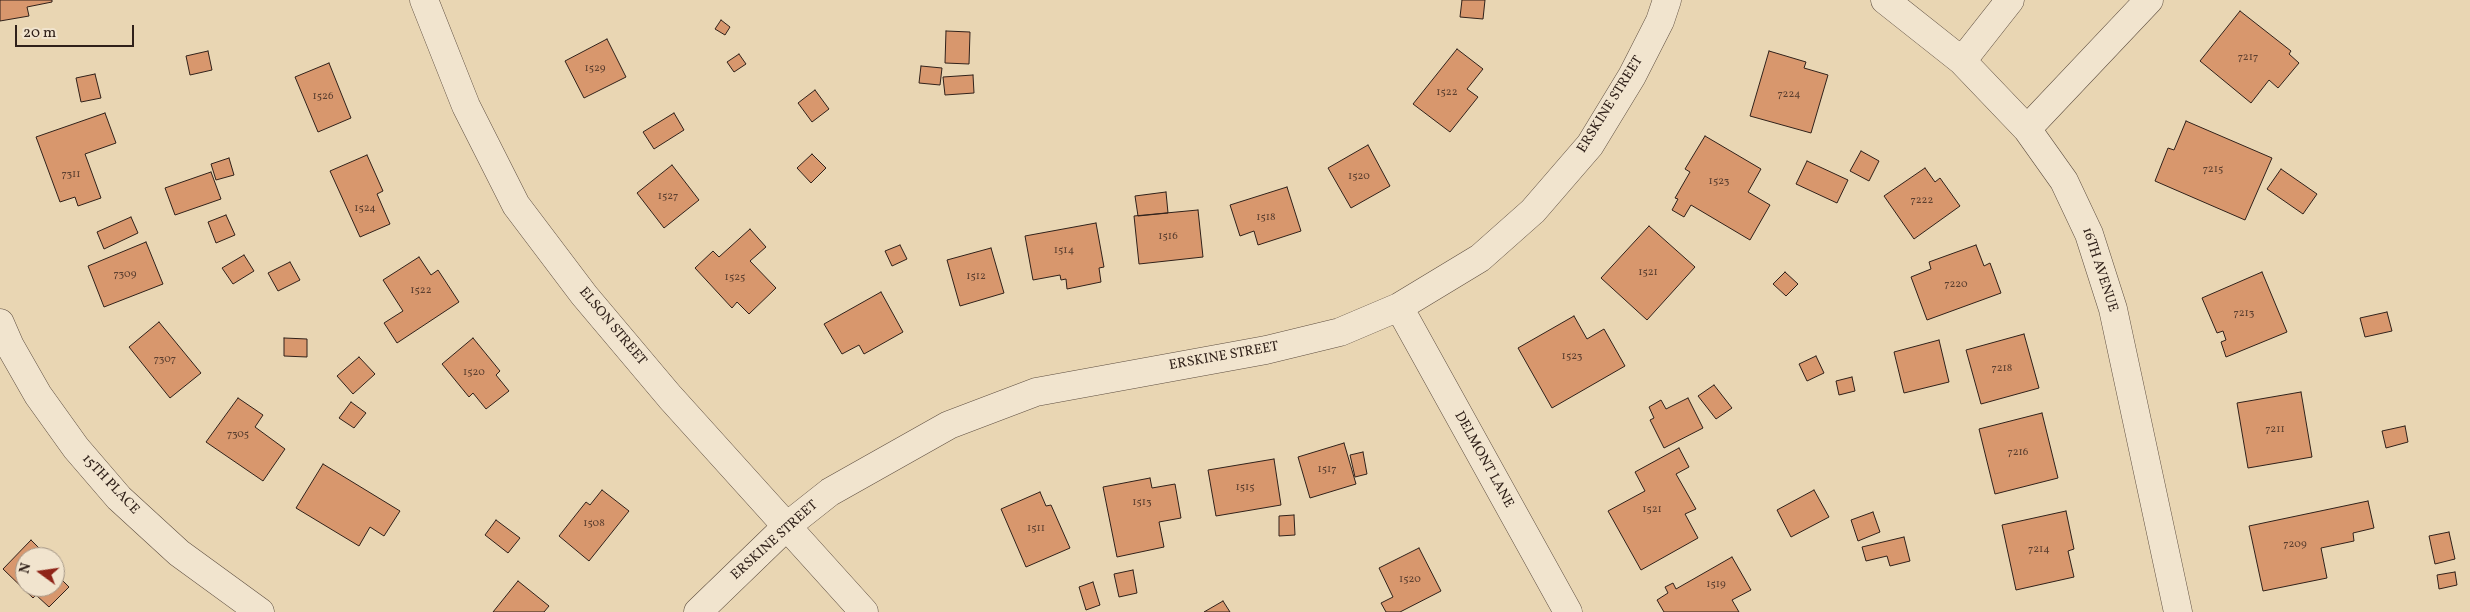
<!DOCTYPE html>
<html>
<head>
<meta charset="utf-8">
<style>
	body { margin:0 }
	#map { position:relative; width:2470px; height:612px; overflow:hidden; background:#e9d6b3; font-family:Vollkorn,serif }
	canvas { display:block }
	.north { position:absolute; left:15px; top:547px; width:50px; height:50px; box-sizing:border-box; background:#f1e4ce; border:1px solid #a49686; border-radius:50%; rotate:284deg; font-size:14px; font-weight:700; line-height:20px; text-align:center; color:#30211a }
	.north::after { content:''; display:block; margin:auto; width:18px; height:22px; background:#8f2418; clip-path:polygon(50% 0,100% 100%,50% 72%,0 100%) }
	.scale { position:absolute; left:15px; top:25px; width:119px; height:22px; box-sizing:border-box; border:2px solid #30211a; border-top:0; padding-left:6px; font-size:15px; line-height:18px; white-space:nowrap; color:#30211a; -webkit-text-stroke:4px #f1e4ce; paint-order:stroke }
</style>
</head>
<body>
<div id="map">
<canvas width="2470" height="612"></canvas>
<div class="north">N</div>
<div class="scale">20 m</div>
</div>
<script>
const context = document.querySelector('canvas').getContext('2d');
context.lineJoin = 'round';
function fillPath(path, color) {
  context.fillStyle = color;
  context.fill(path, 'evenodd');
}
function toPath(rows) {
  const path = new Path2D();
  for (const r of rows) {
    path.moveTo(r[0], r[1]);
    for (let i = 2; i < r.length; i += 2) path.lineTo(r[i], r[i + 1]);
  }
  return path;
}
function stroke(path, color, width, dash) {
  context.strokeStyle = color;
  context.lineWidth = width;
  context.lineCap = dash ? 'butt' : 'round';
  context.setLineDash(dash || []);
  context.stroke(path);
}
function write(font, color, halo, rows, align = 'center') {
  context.font = font + ' Vollkorn,serif';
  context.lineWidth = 4;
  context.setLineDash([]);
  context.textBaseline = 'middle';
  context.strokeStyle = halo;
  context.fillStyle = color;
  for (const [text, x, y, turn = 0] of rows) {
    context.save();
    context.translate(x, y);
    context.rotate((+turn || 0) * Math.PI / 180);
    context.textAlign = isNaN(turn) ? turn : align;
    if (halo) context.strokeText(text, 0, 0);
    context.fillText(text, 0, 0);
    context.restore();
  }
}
const building = toPath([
	[0,0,52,0,52,2,27,7,29,16,0,21,0,0],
	[1462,0,1485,0,1483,19,1460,17,1462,0],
	[2240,11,2291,51,2289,54,2299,63,2278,88,2269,80,2251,103,2200,61,2240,11],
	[721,20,730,27,725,35,715,29,721,20],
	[946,31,970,32,969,64,945,63,946,31],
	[607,39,626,77,584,98,565,61,607,39],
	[1457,49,1483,69,1467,89,1478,97,1450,132,1413,104,1457,49],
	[208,51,212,70,190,75,186,56,208,51],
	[1769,51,1806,62,1804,68,1828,75,1811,133,1750,116,1769,51],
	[739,54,746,64,734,72,727,62,739,54],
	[329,63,351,118,318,132,295,77,329,63],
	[921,66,942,68,940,85,919,83,921,66],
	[95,74,101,98,81,102,76,78,95,74],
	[973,75,974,93,945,95,943,77,973,75],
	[815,90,829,109,812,122,798,103,815,90],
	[105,113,116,143,85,154,101,198,78,206,75,197,60,202,36,137,105,113],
	[674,113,684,130,654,149,643,132,674,113],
	[2186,121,2272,158,2245,220,2155,181,2168,148,2174,150,2186,121],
	[1705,136,1761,169,1748,192,1770,205,1750,240,1691,205,1684,217,1672,210,1678,199,1675,198,1690,172,1685,169,1705,136],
	[1368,145,1390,186,1351,208,1328,168,1368,145],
	[1861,151,1879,161,1869,181,1850,171,1861,151],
	[812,154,826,168,811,183,797,168,812,154],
	[367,155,383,191,377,194,390,224,360,237,330,171,367,155],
	[229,158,234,175,216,180,211,164,229,158],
	[1807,161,1848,180,1837,203,1796,184,1807,161],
	[672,165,699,200,664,228,637,193,672,165],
	[1925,168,1935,182,1940,178,1960,206,1914,239,1884,196,1925,168],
	[2281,169,2317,194,2303,214,2267,189,2281,169],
	[211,172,221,199,175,215,165,188,211,172],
	[1287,187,1301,231,1258,245,1254,231,1240,236,1230,205,1287,187],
	[1166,192,1168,213,1138,216,1135,196,1166,192],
	[1198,210,1203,257,1139,264,1134,216,1198,210],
	[226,215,235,235,216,243,208,222,226,215],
	[131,217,138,233,104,249,97,232,131,217],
	[1096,223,1104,267,1099,268,1101,282,1067,289,1066,279,1061,280,1060,275,1033,280,1025,236,1096,223],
	[1649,226,1695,267,1647,320,1601,278,1649,226],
	[750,229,766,247,750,261,776,288,749,314,737,302,732,308,695,268,713,251,719,257,750,229],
	[146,242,163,284,104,307,88,266,146,242],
	[900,245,907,259,892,266,885,251,900,245],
	[1976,245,1984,266,1990,263,2001,293,1927,320,1911,277,1931,269,1929,262,1976,245],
	[991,248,1004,293,960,306,947,260,991,248],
	[244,255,254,271,233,284,222,268,244,255],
	[419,257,431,275,438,270,459,302,397,343,384,323,403,311,383,280,419,257],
	[290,262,300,280,278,291,268,273,290,262],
	[1785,272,1798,284,1786,296,1773,284,1785,272],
	[2262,272,2287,332,2226,357,2221,342,2226,340,2223,331,2217,333,2202,298,2262,272],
	[881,292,903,332,864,354,859,345,842,354,824,324,881,292],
	[2387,312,2392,331,2365,337,2360,318,2387,312],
	[1574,316,1587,339,1604,329,1625,366,1552,408,1518,348,1574,316],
	[159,322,201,373,170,398,129,347,159,322],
	[2024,334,2039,388,1981,404,1966,350,2024,334],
	[284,338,307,339,307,357,284,356,284,338],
	[473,338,500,371,496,375,509,391,486,409,473,393,469,397,442,364,473,338],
	[1939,340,1949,382,1904,393,1894,352,1939,340],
	[1816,356,1824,373,1807,381,1799,364,1816,356],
	[359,357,375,374,353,394,337,376,359,357],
	[1852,377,1855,391,1839,395,1836,381,1852,377],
	[1714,385,1732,408,1716,419,1698,396,1714,385],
	[2301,392,2312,457,2248,468,2237,403,2301,392],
	[238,398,263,415,255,427,285,449,263,481,206,442,238,398],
	[1688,398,1703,428,1664,448,1650,420,1654,418,1649,407,1661,400,1666,409,1688,398],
	[351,402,366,413,354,428,339,418,351,402],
	[2042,413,2058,478,1995,494,1979,429,2042,413],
	[2405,426,2408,442,2386,448,2382,431,2405,426],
	[1344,443,1356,484,1310,498,1298,457,1344,443],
	[1679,448,1689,467,1676,474,1696,509,1685,514,1698,538,1641,570,1608,511,1645,491,1635,472,1679,448],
	[1363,452,1367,474,1355,477,1350,455,1363,452],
	[1274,459,1281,505,1216,516,1208,470,1274,459],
	[323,464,400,511,384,536,370,527,359,546,296,508,323,464],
	[1150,478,1152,488,1175,484,1181,518,1159,522,1164,547,1117,557,1103,487,1150,478],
	[602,490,629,511,589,561,559,536,586,502,590,505,602,490],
	[1814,490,1829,517,1791,537,1777,510,1814,490],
	[1040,492,1046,506,1051,505,1070,548,1026,567,1001,509,1040,492],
	[2368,501,2374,528,2353,533,2354,541,2321,548,2327,578,2263,591,2249,526,2368,501],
	[2066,511,2074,549,2068,551,2074,577,2016,590,2002,525,2066,511],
	[1873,512,1880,532,1858,541,1851,520,1873,512],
	[1294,515,1295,535,1279,536,1279,516,1294,515],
	[496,520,520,538,508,553,485,535,496,520],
	[2449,532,2455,559,2435,564,2429,536,2449,532],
	[1904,537,1910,561,1890,566,1887,556,1866,561,1862,547,1904,537],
	[31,540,48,557,25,557,25,587,55,587,55,564,60,569,56,574,69,587,49,607,36,595,33,598,3,569,31,540],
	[1419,548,1441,591,1400,612,1386,612,1381,603,1393,597,1379,568,1419,548],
	[1732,557,1751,590,1732,600,1739,612,1664,612,1657,600,1668,593,1665,587,1673,583,1676,589,1732,557],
	[1133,570,1137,593,1119,597,1114,574,1133,570],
	[2455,572,2457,585,2439,589,2437,575,2455,572],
	[518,581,549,606,544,612,493,612,518,581],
	[1093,582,1100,605,1086,610,1079,587,1093,582],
	[1223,601,1230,612,1204,612,1223,601]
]);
const minor = toPath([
	[424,0,466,106,516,205,584,295,670,397,864,612],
	[1885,0,1962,61,2027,129,2064,181,2089,234,2113,309,2178,612],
	[1962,61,2010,0],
	[2027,129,2149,0],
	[1399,307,1568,612],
	[0,323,10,346,38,395,76,448,119,498,179,553,260,612],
	[698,612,787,526,830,492,949,425,1036,392,1266,350,1340,332,1399,307,1480,258,1533,211,1590,145,1632,76,1660,21,1667,0]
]);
const numberNames = [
	["7217",2248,58],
	["1529",595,69],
	["1522",1447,93],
	["7224",1789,95],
	["1526",323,97],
	["7215",2213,170],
	["7311",71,175],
	["1520",1359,177],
	["1523",1719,182],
	["1527",668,197],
	["7222",1922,201],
	["1524",365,209],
	["1518",1266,218],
	["1516",1168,237],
	["1514",1064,251],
	["1521",1648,273],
	["7309",125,275],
	["1512",976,277],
	["1525",735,278],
	["7220",1956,285],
	["1522",421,291],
	["7213",2244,314],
	["1523",1572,357],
	["7307",165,360],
	["7218",2002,369],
	["1520",474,373],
	["7211",2275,430],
	["7305",238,435],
	["7216",2018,453],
	["1517",1327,470],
	["1515",1245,488],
	["1513",1142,503],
	["1521",1652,510],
	["1508",594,524],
	["1511",1036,529],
	["7209",2295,545],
	["7214",2039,550],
	["1520",1410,580],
	["1519",1716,585]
];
const streetNames = [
	["ERSKINE STREET",1611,105,-58],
	["16TH AVENUE",2099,270,72],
	["ELSON STREET",612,327,50],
	["ERSKINE STREET",1224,357,-10],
	["DELMONT LANE",1483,460,61],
	["15TH PLACE",110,485,47],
	["ERSKINE STREET",775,541,-42]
];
fillPath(building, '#d8976d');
stroke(building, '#30211a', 1);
stroke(minor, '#5e4e40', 29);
stroke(minor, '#f1e4ce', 28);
write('11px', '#5a3e2f', null, numberNames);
write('14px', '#30211a', '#f1e4ce', streetNames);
</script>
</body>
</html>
